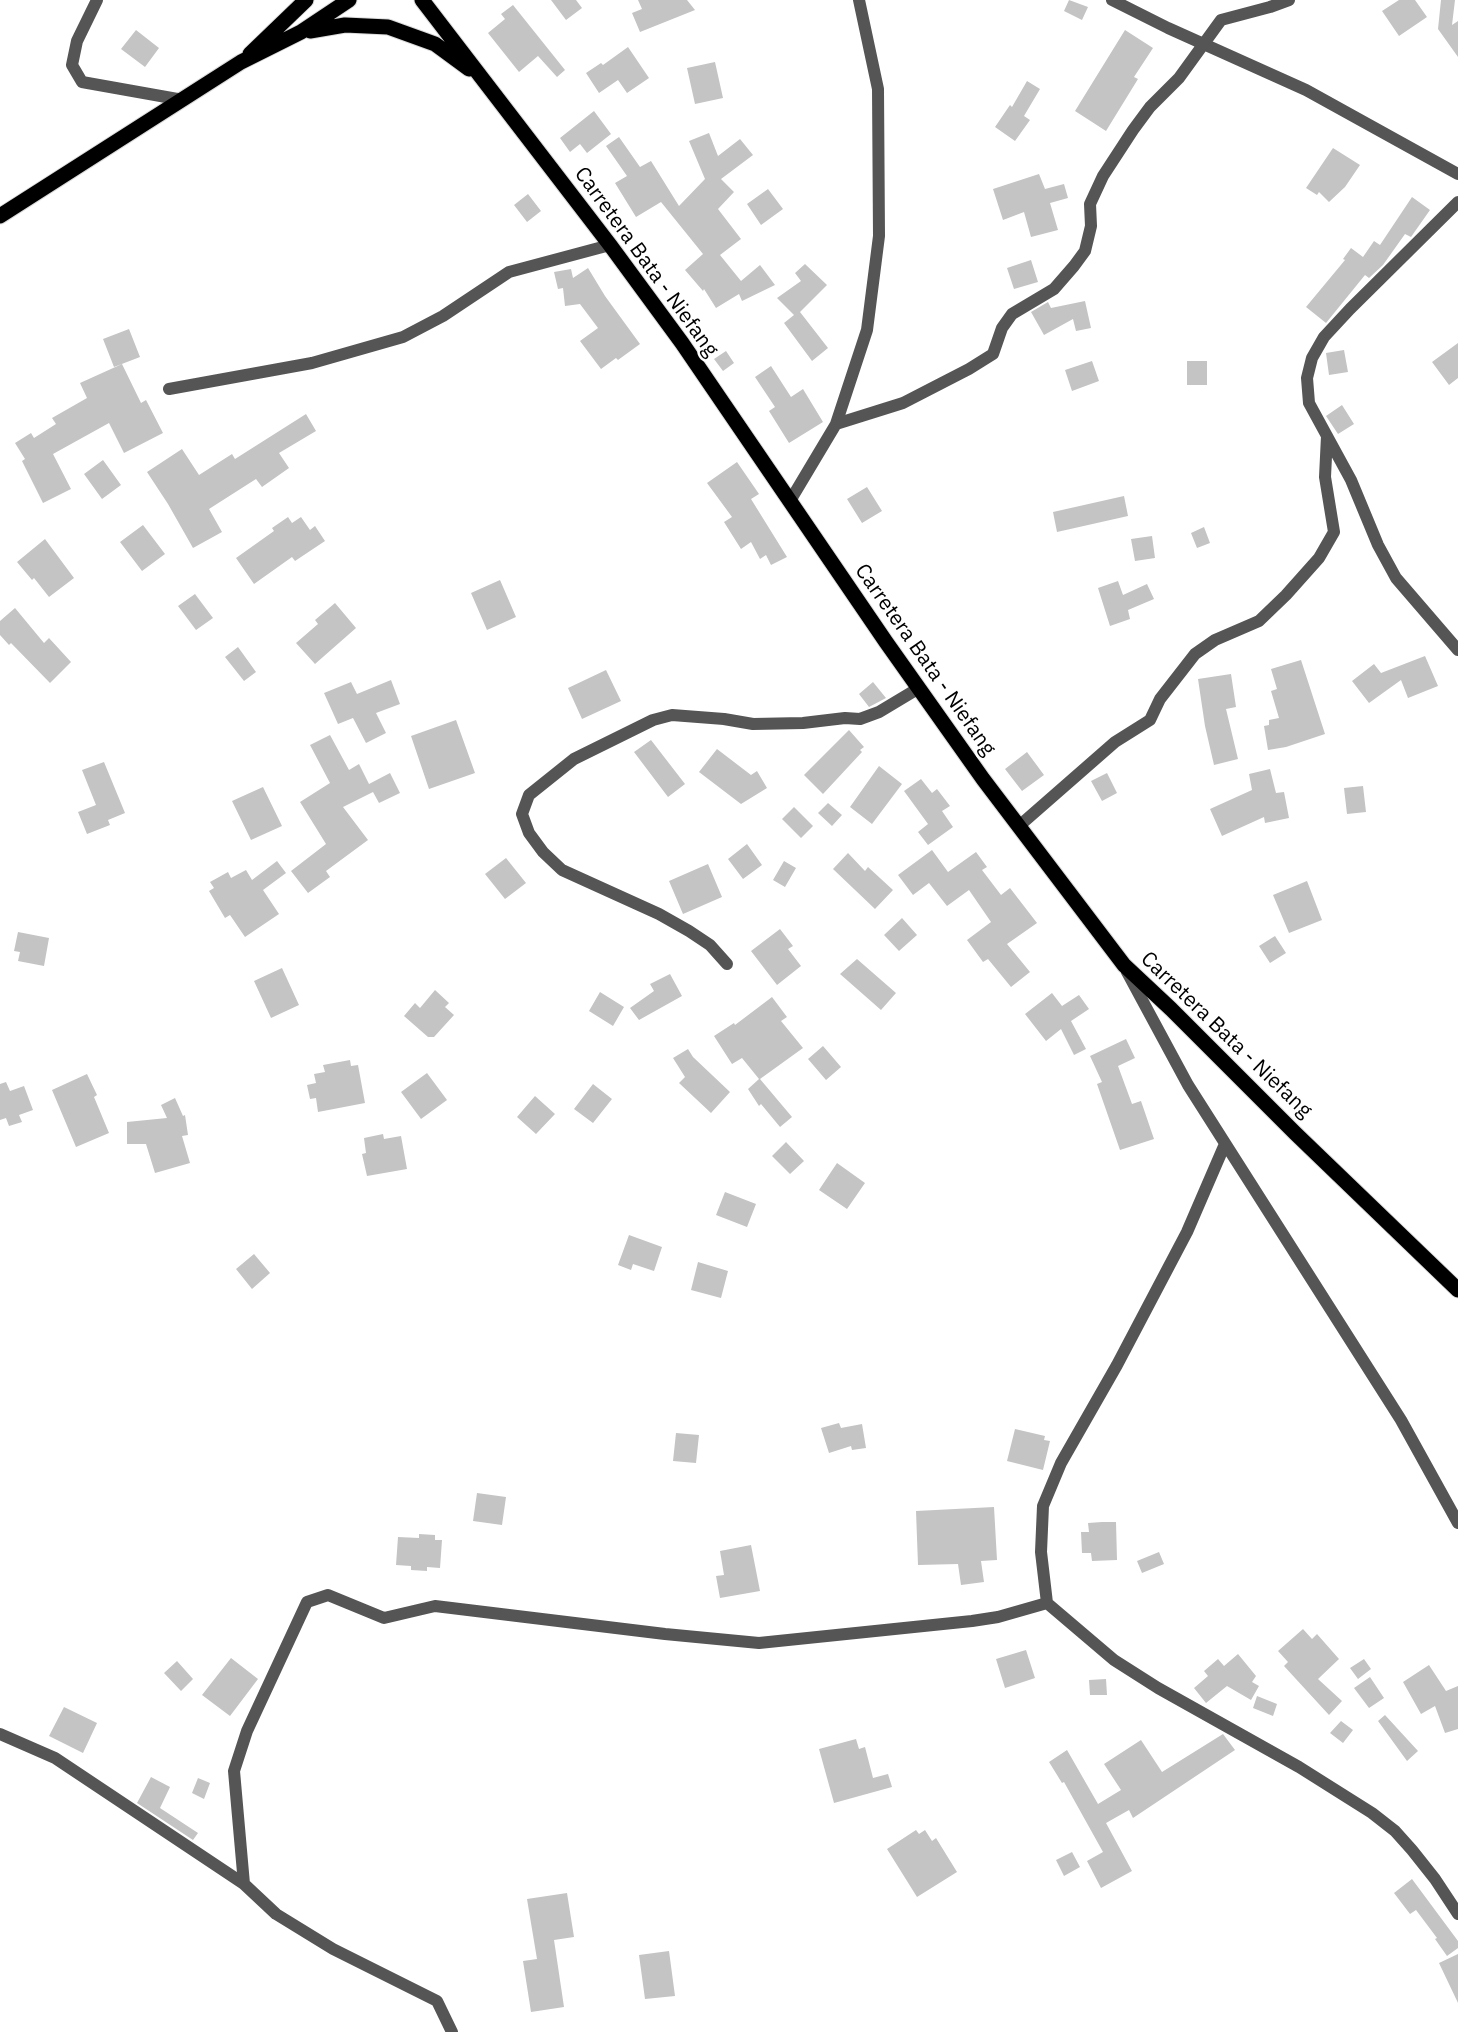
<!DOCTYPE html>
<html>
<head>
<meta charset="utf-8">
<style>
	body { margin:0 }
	canvas { display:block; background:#fff }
</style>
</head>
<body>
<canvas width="1458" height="2032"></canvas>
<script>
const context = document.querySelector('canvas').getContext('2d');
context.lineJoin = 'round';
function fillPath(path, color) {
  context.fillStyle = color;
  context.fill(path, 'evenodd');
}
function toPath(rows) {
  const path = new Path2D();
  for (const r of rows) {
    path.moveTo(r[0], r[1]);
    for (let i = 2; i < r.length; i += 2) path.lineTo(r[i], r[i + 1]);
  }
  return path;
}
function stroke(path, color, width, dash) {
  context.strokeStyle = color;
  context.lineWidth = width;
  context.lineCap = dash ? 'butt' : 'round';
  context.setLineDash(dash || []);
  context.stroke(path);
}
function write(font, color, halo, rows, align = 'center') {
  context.font = font + ' "IBM Plex Sans",sans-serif';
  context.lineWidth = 5;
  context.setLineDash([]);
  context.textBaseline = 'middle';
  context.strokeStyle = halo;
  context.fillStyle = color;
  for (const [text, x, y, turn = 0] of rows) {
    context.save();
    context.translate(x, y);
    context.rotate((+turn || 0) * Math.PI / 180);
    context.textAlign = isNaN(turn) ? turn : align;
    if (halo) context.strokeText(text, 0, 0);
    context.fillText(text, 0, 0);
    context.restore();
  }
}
const building = toPath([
	[551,0,576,0,582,8,566,20],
	[638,0,687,0,695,10,640,32,632,13,642,9],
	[1069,0,1088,7,1082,20,1064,11],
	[1399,0,1415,0,1427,17,1399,36,1382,11],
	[1441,0,1455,0,1452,25,1458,21,1458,57,1438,29],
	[513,5,565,70,557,77,538,56,519,72,488,33,505,19,501,14],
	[136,30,159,48,145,67,121,49],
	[1125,30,1153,48,1134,77,1138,79,1106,131,1075,111],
	[628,47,649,78,627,93,618,80,599,93,586,73,601,63,603,65],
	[715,62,723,98,695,104,687,68],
	[1027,81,1040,89,1024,116,1030,120,1015,141,995,127,1010,105,1012,107],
	[594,111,611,134,587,153,580,144,570,152,560,138],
	[709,133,718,156,740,139,753,155,721,179,734,192,718,209,741,239,720,255,741,281,760,265,775,285,742,301,739,294,716,308,704,289,703,291,685,270,703,254,661,202,636,217,615,183,627,176,606,146,619,137,640,167,651,161,679,206,705,179,689,141],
	[1333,148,1360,165,1345,187,1329,202,1319,192,1317,195,1306,188],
	[1039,174,1045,189,1064,184,1068,198,1050,203,1058,230,1031,237,1024,212,1003,220,993,189],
	[768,189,783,209,761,225,747,204],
	[528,194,541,211,527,222,514,205],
	[1412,197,1430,210,1411,237,1405,234,1383,265,1369,278,1365,275,1326,323,1306,307,1345,260,1343,259,1351,248,1363,257,1374,241,1380,245],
	[1031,260,1038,282,1014,289,1007,268],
	[805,264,827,285,800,312,828,348,812,361,784,323,794,315,777,298,801,281,795,273],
	[588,268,605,296,640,344,618,360,616,358,601,369,580,341,598,328,580,304,565,306,563,288,558,289,554,272,571,269,573,278],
	[1085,301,1091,328,1076,331,1073,319,1044,335,1031,312,1048,302,1051,308],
	[129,329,140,357,114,367,103,339],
	[1458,343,1458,378,1449,385,1432,362],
	[1344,350,1348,372,1329,375,1326,353],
	[726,351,734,363,723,371,714,359],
	[1092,361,1099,381,1072,391,1065,370],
	[1187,361,1207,361,1207,385,1187,385],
	[122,364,141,403,146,400,163,433,124,453,109,423,53,454,71,489,43,503,22,461,25,459,15,443,31,433,34,438,56,424,52,418,87,398,80,383],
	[771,366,791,397,803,389,823,422,789,443,769,411,775,407,755,377],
	[1342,405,1354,424,1338,434,1326,416],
	[306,414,316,431,279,453,289,468,262,487,256,479,209,509,222,532,193,548,168,504,147,472,182,449,199,475,232,454,235,459],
	[103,460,121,485,102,499,84,474],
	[737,462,759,494,751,499,787,557,771,565,766,555,760,559,751,542,741,549,724,522,732,517,707,483],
	[867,487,882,511,862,523,847,499],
	[1124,496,1128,516,1057,532,1053,512],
	[288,517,292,523,301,517,310,530,315,526,325,541,295,561,292,557,254,584,236,558,274,531,272,528],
	[143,525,165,554,142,571,120,542],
	[1204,527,1210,543,1197,548,1191,533],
	[1152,536,1155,558,1135,561,1131,539],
	[45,539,74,578,49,597,34,578,32,580,17,562],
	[500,580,516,617,487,630,471,593],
	[1118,581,1123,595,1147,584,1154,599,1128,610,1130,619,1110,626,1098,588],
	[195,594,213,618,196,630,178,606],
	[335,603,356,628,315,664,296,643,318,624,315,620],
	[15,608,44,643,49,638,71,662,50,683,11,643,9,645,0,635,0,621],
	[238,647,256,672,244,681,225,657],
	[1425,656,1438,686,1408,698,1401,680,1369,703,1352,681,1374,664,1381,673],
	[1301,660,1325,734,1286,747,1268,750,1264,726,1269,725,1269,720,1279,718,1271,691,1277,689,1271,669],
	[606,670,621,701,582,719,568,688],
	[1231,674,1236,707,1226,709,1238,759,1214,765,1205,726,1198,679],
	[391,680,400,704,376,713,386,733,366,743,353,718,338,724,324,693,351,682,357,694],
	[873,682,886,698,869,707,859,694],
	[456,720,475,773,429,789,411,736],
	[849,730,864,747,860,750,862,752,823,794,804,775],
	[330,735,349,770,359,764,369,784,390,773,400,793,379,803,373,792,343,807,368,840,326,871,330,877,308,893,291,871,326,844,300,802,330,783,310,745],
	[651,740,685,784,668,797,634,752],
	[717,749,751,775,757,771,767,788,741,804,699,772],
	[1027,752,1044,775,1022,791,1005,769],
	[104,762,125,813,108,820,110,825,87,834,78,812,96,805,82,770],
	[879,766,902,784,872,824,850,807],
	[1270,769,1276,793,1284,792,1289,818,1265,823,1264,817,1222,836,1210,809,1252,790,1249,774],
	[1107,773,1117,793,1102,801,1091,781],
	[921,779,932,793,937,789,950,806,942,811,953,827,928,845,918,832,928,824,904,791],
	[1363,786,1366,812,1347,814,1344,788],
	[263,787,282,826,251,840,232,801],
	[828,803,842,815,832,826,818,813],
	[794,807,813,826,801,838,782,819],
	[747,844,762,865,743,879,728,859],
	[932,850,948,872,976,852,987,867,982,870,1001,895,1010,888,1037,923,1007,944,1030,972,1011,987,988,959,983,962,967,940,991,922,969,890,947,906,929,883,913,895,898,875],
	[848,853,865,871,868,867,893,890,875,909,833,869],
	[506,858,526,883,505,899,485,874],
	[277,861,286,873,263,890,279,914,245,937,230,915,225,918,209,891,214,888,210,882,228,872,231,878,246,870,252,880],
	[784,861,796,868,785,887,773,880],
	[708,864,722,897,683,914,669,881],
	[1307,881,1322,920,1289,933,1273,895],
	[902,918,917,935,899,951,884,935],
	[780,929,793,946,788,949,801,966,777,985,751,951],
	[18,932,49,938,44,966,18,961,20,952,14,951],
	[1275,936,1286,953,1270,963,1259,946],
	[857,959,896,993,881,1010,840,974],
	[282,968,299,1005,271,1018,254,981],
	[670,974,682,996,639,1020,630,1008,654,991,650,984],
	[435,990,449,1003,445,1007,454,1015,434,1037,428,1037,404,1016,415,1003,420,1008],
	[600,992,624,1007,613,1026,589,1011],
	[1052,993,1062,1006,1079,995,1089,1009,1071,1021,1086,1049,1074,1055,1061,1029,1046,1041,1025,1014],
	[772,997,787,1017,781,1021,803,1048,760,1079,792,1117,780,1127,761,1104,759,1106,748,1089,759,1079,742,1058,732,1064,714,1036,734,1023,735,1025],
	[1126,1039,1135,1058,1118,1066,1132,1104,1141,1101,1154,1139,1120,1150,1097,1084,1102,1082,1090,1056],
	[823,1046,841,1067,826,1080,808,1059],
	[688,1049,693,1057,730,1092,711,1113,679,1083,685,1077,673,1058],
	[350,1060,351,1066,358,1065,365,1103,318,1112,316,1098,310,1099,307,1085,316,1083,314,1074,325,1072,323,1065],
	[427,1073,447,1100,421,1119,401,1092],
	[87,1074,97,1095,94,1097,109,1133,76,1147,52,1090],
	[6,1082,10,1091,24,1086,33,1110,19,1115,22,1122,9,1126,6,1118,0,1120,0,1084],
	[593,1084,612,1099,593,1123,574,1109],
	[535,1096,555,1114,536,1134,517,1117],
	[175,1098,183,1116,185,1115,188,1135,182,1136,190,1163,155,1173,146,1144,127,1144,127,1122,167,1118,161,1105],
	[383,1134,384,1139,401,1136,407,1169,367,1176,362,1154,366,1153,364,1138],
	[786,1142,804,1161,790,1174,772,1156],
	[837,1163,865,1183,847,1209,819,1190],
	[725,1192,756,1204,747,1227,716,1215],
	[629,1235,662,1247,654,1271,633,1264,631,1270,618,1265],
	[254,1254,270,1273,252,1289,236,1269],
	[698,1262,728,1271,721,1298,691,1290],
	[839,1423,841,1428,862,1424,866,1448,852,1450,851,1446,829,1453,821,1428],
	[1015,1429,1045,1436,1044,1440,1050,1441,1043,1470,1007,1461],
	[676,1433,699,1435,696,1463,673,1461],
	[477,1493,506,1497,502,1525,473,1521],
	[994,1507,997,1560,981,1561,984,1582,961,1585,958,1564,918,1565,916,1511],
	[1102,1522,1116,1522,1117,1560,1092,1561,1091,1553,1082,1553,1081,1532,1089,1532,1088,1523],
	[419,1534,435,1535,435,1540,442,1540,440,1568,427,1567,427,1571,411,1570,411,1566,396,1565,398,1537,419,1538],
	[751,1545,760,1591,720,1598,716,1576,724,1575,720,1551],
	[1159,1552,1164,1564,1142,1573,1137,1561],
	[1303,1629,1312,1639,1317,1634,1339,1659,1318,1679,1342,1701,1329,1715,1284,1666,1288,1662,1278,1651],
	[1026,1650,1035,1678,1005,1688,996,1659],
	[1238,1654,1256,1676,1252,1682,1259,1686,1251,1700,1227,1686,1206,1703,1194,1688,1208,1676,1204,1671,1218,1659,1224,1666],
	[231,1658,258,1679,230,1716,202,1695],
	[1364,1659,1371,1669,1358,1679,1350,1668],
	[177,1661,193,1679,181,1691,164,1673],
	[1429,1665,1446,1691,1458,1686,1458,1729,1445,1733,1435,1706,1421,1714,1403,1682],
	[1370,1677,1384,1698,1369,1708,1354,1688],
	[1106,1679,1107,1695,1090,1695,1089,1680],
	[1257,1696,1277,1704,1273,1716,1253,1708],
	[64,1707,97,1723,83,1753,49,1736],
	[1385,1715,1418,1751,1407,1761,1378,1721],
	[1341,1721,1353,1730,1343,1743,1330,1733],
	[1223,1734,1235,1750,1133,1818,1129,1810,1106,1823,1132,1871,1101,1888,1087,1861,1103,1852,1064,1782,1062,1783,1049,1762,1067,1750,1098,1804,1121,1790,1104,1764,1141,1740,1162,1772],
	[856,1739,859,1749,865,1747,873,1778,888,1774,892,1787,834,1803,819,1749],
	[151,1777,170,1787,160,1808,198,1833,193,1840,137,1803],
	[198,1778,210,1783,204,1799,192,1793],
	[916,1830,919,1834,925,1830,932,1841,936,1838,957,1872,917,1897,887,1849],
	[1072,1852,1080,1867,1064,1876,1056,1860],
	[1412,1879,1458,1941,1458,1948,1447,1956,1435,1939,1437,1938,1416,1910,1410,1914,1394,1893],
	[567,1893,574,1937,554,1940,564,2007,531,2012,523,1961,537,1959,527,1899],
	[669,1951,675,1996,645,1999,639,1955],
	[1458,1954,1458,2003,1439,1963]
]);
const street = toPath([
	[97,0,77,41,72,65,82,82,183,100],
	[1112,0,1168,28,1306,90,1458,174],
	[1458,202,1350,309,1324,337,1312,358,1307,378,1309,403,1351,480,1378,545,1396,578,1458,650],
	[169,389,312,363,403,337,443,316,509,272,610,245],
	[836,424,903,403,969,369,993,354,1002,328,1012,314,1054,289,1074,266,1085,251,1091,226,1090,204,1103,176,1133,130,1150,107,1179,78,1221,20,1270,7,1289,0],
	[790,501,836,424,867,330,879,236,878,89,859,0],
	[1019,826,1115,742,1150,720,1160,699,1195,654,1215,640,1259,621,1286,595,1319,558,1334,532,1325,477,1327,436],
	[727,964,710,945,689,931,659,914,562,870,543,852,529,833,522,814,529,795,574,759,653,720,672,715,724,719,753,724,803,723,845,718,860,719,879,712,919,688],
	[1127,972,1188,1085,1401,1420,1458,1523],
	[1225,1144,1187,1232,1117,1365,1061,1463,1043,1506,1041,1552,1047,1603,1114,1660,1158,1688,1299,1767,1372,1813,1395,1831,1412,1850,1435,1879,1458,1914],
	[0,1734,55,1758,244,1884,276,1914,333,1949,437,2001,452,2032],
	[244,1884,234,1771,247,1731,307,1602,328,1595,384,1618,435,1606,665,1634,759,1643,972,1621,998,1617,1047,1603]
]);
const primary = toPath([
	[422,0,610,245,682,343,886,642,983,779,1124,965,1171,1009,1295,1133,1458,1290],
	[310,31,345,25,388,27,435,44,469,69],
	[250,54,306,0],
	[0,216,241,62,301,32,349,0]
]);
const streetNames = [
	["Carretera Bata - Niefang",646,262,54],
	["Carretera Bata - Niefang",925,660,55],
	["Carretera Bata - Niefang",1226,1035,44]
];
fillPath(building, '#c4c4c4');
stroke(primary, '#dbdbdb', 17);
stroke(street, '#555', 12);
stroke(primary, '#000', 15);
write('21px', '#000', '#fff', streetNames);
</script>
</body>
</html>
